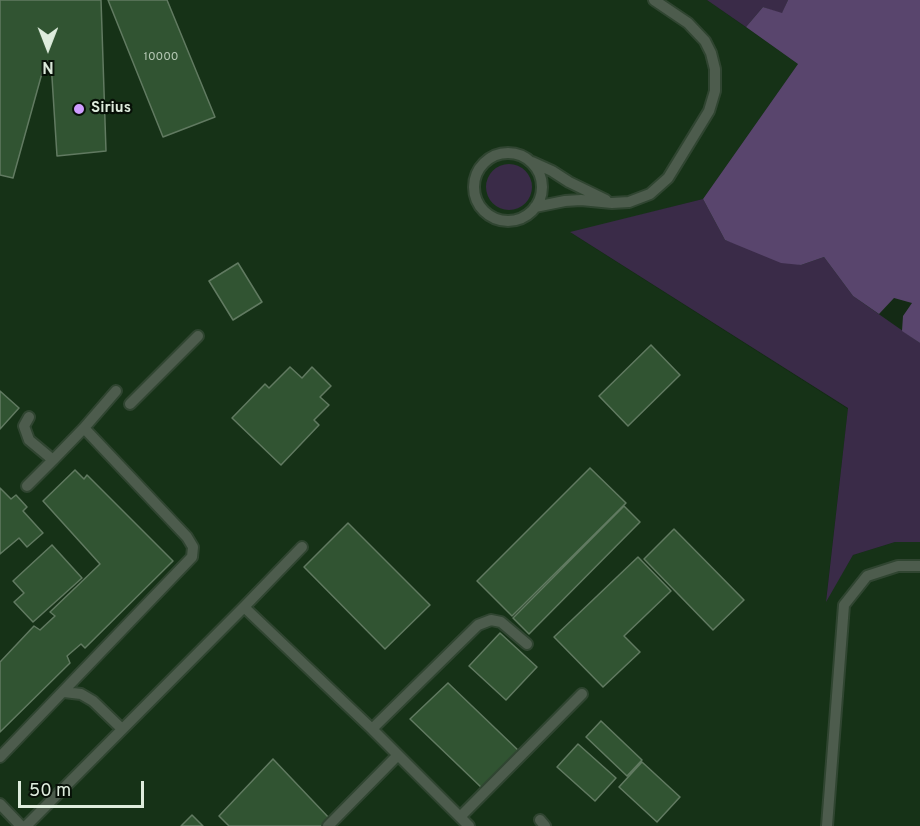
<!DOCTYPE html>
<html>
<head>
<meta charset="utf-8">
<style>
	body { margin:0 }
	#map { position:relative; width:920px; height:826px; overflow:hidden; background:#142a15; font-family:Overpass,sans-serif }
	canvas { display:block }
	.north { position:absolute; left:18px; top:18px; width:60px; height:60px; -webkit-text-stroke:4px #071007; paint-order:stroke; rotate:180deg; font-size:16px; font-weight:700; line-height:24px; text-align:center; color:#deecdd }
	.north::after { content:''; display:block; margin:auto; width:21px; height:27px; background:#deecdd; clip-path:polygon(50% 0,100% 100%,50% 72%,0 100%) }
	.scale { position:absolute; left:18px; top:781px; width:126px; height:27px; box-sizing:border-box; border:3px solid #deecdd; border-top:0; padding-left:8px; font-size:18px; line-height:21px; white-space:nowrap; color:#deecdd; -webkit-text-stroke:4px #071007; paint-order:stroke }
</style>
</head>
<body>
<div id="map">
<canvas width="920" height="826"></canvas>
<div class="north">N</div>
<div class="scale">50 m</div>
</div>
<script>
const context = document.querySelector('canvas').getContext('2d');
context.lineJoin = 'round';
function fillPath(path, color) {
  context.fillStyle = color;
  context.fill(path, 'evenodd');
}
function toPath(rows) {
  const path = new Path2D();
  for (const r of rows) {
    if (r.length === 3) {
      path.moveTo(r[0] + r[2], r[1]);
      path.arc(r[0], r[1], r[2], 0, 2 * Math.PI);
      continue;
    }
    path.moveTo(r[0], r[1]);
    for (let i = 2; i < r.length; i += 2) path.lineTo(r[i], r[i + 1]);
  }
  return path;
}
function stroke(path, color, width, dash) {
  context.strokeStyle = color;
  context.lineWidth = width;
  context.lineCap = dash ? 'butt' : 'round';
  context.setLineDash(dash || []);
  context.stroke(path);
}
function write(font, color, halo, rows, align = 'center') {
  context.font = font + ' Overpass,sans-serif';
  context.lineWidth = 4.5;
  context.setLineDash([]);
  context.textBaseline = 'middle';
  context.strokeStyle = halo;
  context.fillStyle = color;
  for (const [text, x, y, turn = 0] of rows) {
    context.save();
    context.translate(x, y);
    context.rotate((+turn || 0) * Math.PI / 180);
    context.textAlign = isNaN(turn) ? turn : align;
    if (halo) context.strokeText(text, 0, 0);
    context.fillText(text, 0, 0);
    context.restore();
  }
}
const built = toPath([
	[0,0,707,0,798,64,703,199,571,233,848,409,826,600,853,555,895,542,920,542,920,826,0,826]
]);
const green = toPath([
	[707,0,788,0,782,14,763,7,746,27],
	[509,187,23],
	[703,199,725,240,801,265,824,257,853,296,920,343,920,542,895,542,853,555,826,602,848,408,570,232]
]);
const forest = toPath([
	[788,0,920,0,920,343,902,331,903,316,912,303,894,298,879,314,853,296,824,257,801,265,781,263,725,240,703,199,798,64,746,27,763,7,782,13]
]);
const building = toPath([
	[0,0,101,0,106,151,57,156,51,62,44,66,13,178,0,175,0,0],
	[108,0,167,0,215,117,163,137,108,0],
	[238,263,262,302,233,320,209,281,238,263],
	[651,345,680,375,628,426,599,396,651,345],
	[290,367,302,378,312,367,331,386,320,397,329,405,314,420,319,425,281,465,232,418,265,384,269,388,290,367],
	[0,391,19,408,0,429,0,391],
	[590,468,626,503,512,616,477,581,590,468],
	[75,470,84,479,87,475,173,561,85,648,81,644,67,656,70,663,0,732,0,662,34,626,40,630,55,616,50,612,100,564,43,501,75,470],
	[0,488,11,499,16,495,27,507,23,511,43,533,27,547,19,538,0,554,0,488],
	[624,506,640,522,529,634,513,618,624,506],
	[348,523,430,605,385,649,304,567,348,523],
	[674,529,744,600,713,630,644,559,674,529],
	[52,545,82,578,33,622,14,602,24,593,13,581,52,545],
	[638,557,671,591,624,636,640,652,603,687,554,637,638,557],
	[500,633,537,667,506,700,469,666,500,633],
	[448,683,520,752,483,789,410,719,448,683],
	[601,721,642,760,627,776,586,737,601,721],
	[578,744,616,778,595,801,557,767,578,744],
	[273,759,330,819,322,826,229,826,219,816,273,759],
	[642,762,680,797,657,822,619,787,642,762],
	[192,815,203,826,181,826,192,815]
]);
const service = toPath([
	[508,187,34],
	[532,162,552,171,569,182,606,200],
	[535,207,565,201,581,200,612,203,629,202,650,194,668,178,709,111,715,91,715,69,711,53,705,41,688,23,654,0],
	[130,404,198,336],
	[29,417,24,426,29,440,53,460,84,428],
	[27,486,53,460],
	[244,607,372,729,469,826],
	[64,692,81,694,93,701,122,729],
	[372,729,478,625,491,620,501,622,527,644],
	[0,757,192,557,193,547,187,537,84,428,116,391],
	[0,804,21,826],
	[460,817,582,694],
	[540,820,545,826],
	[26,826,244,607,302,547],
	[328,826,397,756],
	[827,826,844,605,867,576,898,566,920,566]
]);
const markers = [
	[79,109,6,"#cf9dff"]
];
const numberNames = [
	["10000",161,58]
];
const poiNames = [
	["Sirius",91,109]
];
fillPath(built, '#163217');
fillPath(green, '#3a2b48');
fillPath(forest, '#59456d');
fillPath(building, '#315432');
stroke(building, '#617a61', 1.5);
stroke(service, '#304531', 14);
stroke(service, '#4d5c4d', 10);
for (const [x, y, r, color] of markers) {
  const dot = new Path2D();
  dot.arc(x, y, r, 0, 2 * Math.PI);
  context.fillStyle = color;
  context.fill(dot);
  stroke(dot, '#071007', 2);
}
write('12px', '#b3c6b2', null, numberNames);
write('bold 15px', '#deecdd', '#071007', poiNames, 'left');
</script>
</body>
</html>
